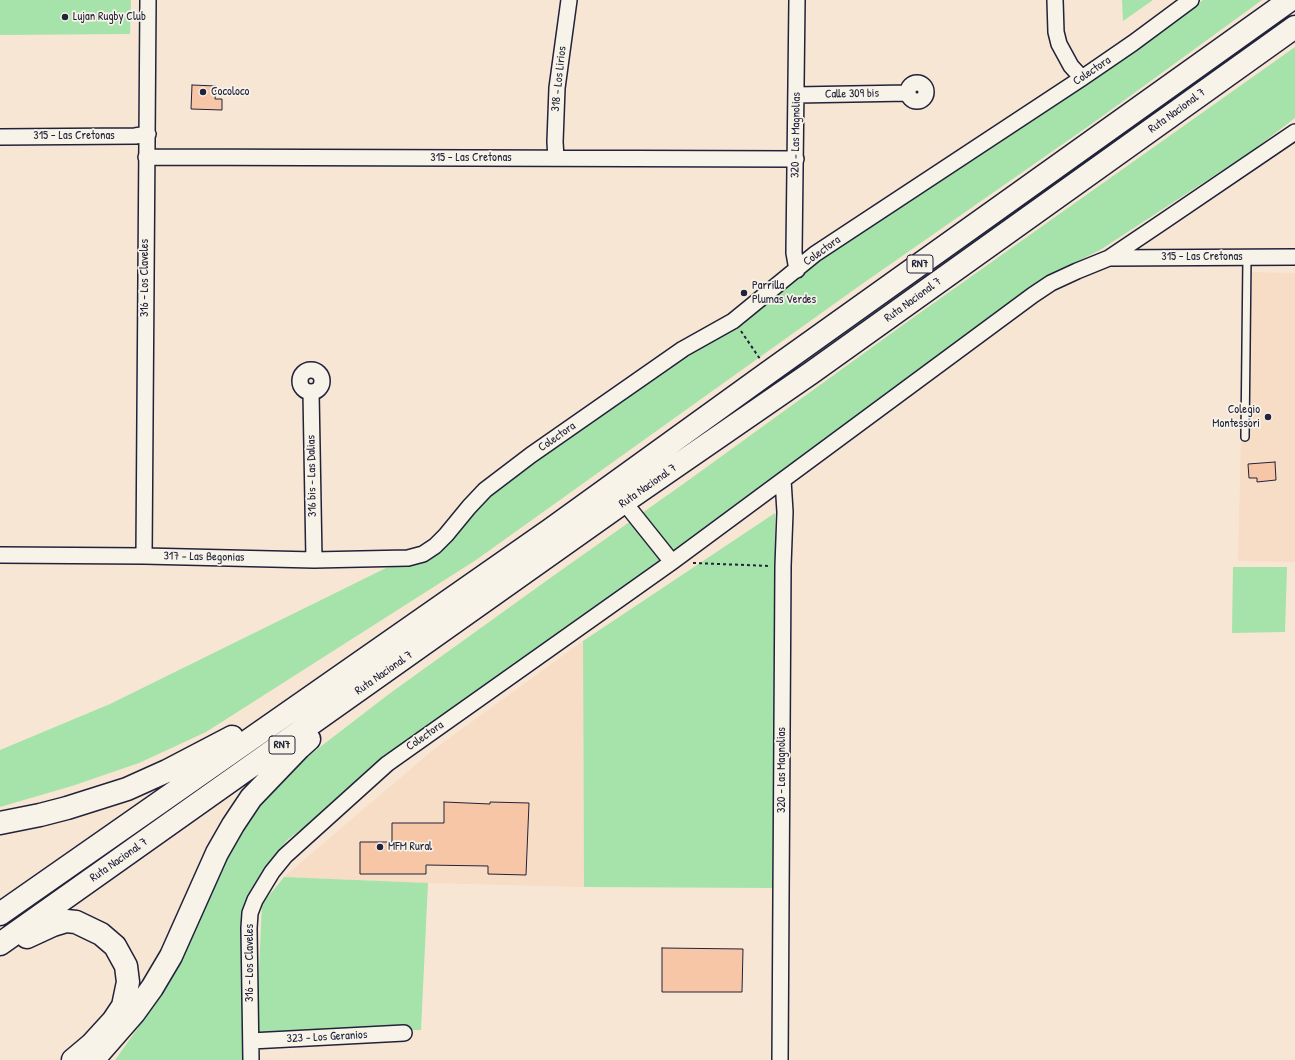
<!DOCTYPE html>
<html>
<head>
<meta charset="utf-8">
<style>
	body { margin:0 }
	canvas { display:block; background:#f7e6d4 }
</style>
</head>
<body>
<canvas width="1295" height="1060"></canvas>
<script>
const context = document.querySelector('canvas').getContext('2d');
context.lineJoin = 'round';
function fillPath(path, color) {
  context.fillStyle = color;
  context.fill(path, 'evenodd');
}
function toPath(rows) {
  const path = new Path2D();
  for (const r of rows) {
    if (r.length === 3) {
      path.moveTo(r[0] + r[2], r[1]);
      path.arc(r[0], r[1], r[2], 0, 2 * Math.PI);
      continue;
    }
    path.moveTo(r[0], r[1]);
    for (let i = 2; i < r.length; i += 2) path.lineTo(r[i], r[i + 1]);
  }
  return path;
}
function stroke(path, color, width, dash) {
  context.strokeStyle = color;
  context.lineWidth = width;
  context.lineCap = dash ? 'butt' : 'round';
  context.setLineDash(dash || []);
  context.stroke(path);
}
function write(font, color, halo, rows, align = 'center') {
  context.font = font + ' "Patrick Hand",sans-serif';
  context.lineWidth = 3.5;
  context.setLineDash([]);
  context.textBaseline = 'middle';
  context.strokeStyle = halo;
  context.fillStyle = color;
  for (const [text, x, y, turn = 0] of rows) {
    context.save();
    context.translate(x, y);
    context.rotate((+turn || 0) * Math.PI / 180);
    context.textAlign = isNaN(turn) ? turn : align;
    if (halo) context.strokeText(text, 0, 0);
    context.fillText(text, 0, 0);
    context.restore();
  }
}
const built = toPath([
	[1245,272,1295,273,1295,562,1238,561],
	[583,641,584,887,428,883,284,877,433,750]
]);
const green = toPath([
	[0,0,131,0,130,34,0,35],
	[1122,0,1153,0,1123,21],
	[1203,0,1262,0,1093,123,862,284,476,560,206,732,139,763,72,786,0,807,0,750,110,704,386,568,427,559,455,538,485,500,550,448,826,251,1070,92,1116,64],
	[1295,47,1295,118,1252,151,1100,250,1068,266,1035,286,287,840,262,875,241,915,243,1060,115,1060,140,1025,178,964,233,837,285,774,389,694,553,576,686,482,907,322],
	[775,513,775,888,584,887,583,641],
	[1233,567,1287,567,1285,632,1232,633],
	[284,877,428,883,421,1030,256,1034,262,904]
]);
const building = toPath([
	[192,85,216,86,215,99,222,99,222,110,191,109,192,85],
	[1275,462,1276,480,1257,482,1257,478,1249,478,1248,464,1275,462],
	[444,802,490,804,490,802,529,803,526,875,488,874,488,866,426,865,426,874,360,874,360,842,392,842,392,823,444,823,444,802],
	[662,948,743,949,742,992,662,992,662,948]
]);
const path = toPath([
	[741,331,760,359],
	[693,563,771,566]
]);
const lane = toPath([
	[1245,437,1247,257]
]);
const street = toPath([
	[797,0,794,253,797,270],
	[1055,0,1056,32,1059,44,1071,66,1082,78],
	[917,92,9],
	[796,95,908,93],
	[0,137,135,136,148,134],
	[146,157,796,159],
	[556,158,555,142,557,88,569,0],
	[1109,258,1295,257],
	[311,381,11],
	[311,392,314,560],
	[624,502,672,562],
	[0,555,144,556,314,560,408,558,423,554,435,546,446,535,469,507,485,490,531,455,683,349,733,321,815,254,1082,78,1133,43,1191,0],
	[144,556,148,0],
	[251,1041,404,1033],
	[251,1060,249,928,250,913,255,900,272,872,285,856,387,764,672,562,1033,295,1051,283,1077,271,1109,258,1164,221,1295,132],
	[780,1060,783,566,785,512,783,480]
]);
const highway = toPath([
	[0,823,40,815,67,808,127,789,167,771,232,737],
	[0,914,550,530,769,372,1290,0],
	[27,937,53,925,66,921,76,922,101,934,115,946,126,966,128,982,123,1006,113,1021,92,1044,73,1060],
	[0,944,621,504,811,373,1295,27],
	[93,1060,134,1013,152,988,171,956,217,853,233,825,251,798,299,748,309,739]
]);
const markers = [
	[65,17,4,"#22223b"],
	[203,92,4,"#22223b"],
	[744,293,4,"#22223b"],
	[1268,417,4,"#22223b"],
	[380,847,4,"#22223b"]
];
const shields = [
	[920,264,26],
	[282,745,26]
];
const shieldNames = [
	["RN7",920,264],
	["RN7",282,745]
];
const poiNames = [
	["Lujan Rugby Club",73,17],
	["Cocoloco",211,92],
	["Parrilla",752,286],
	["Plumas Verdes",752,300],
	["Colegio",1260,410,"right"],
	["Montessori",1260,424,"right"],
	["MFM Rural",388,847]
];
const streetNames = [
	["Colectora",1092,71,-34],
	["318 - Los Lirios",559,79,-84],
	["Calle 309 bis",852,94,-1],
	["Ruta Nacional 7",1177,111,-36],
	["320 - Las Magnolias",796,135,-89],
	["315 - Las Cretonas",74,136],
	["315 - Las Cretonas",471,158],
	["Colectora",822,251,-36],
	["315 - Las Cretonas",1202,257],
	["316 - Los Claveles",145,278,-90],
	["Ruta Nacional 7",913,300,-36],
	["Colectora",557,437,-35],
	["316 bis - Las Dalias",312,476,-91],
	["Ruta Nacional 7",648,486,-35],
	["317 - Las Begonias",204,557,1],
	["Ruta Nacional 7",384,673,-35],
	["Colectora",425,736,-35],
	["320 - Las Magnolias",782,770,-90],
	["Ruta Nacional 7",119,860,-35],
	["316 - Los Claveles",250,963,-90],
	["323 - Los Geranios",327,1037,-3]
];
fillPath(built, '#f7dcc6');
fillPath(green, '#a6e3aa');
fillPath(building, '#f7c6a7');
stroke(building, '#22223b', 1);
stroke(lane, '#22223b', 10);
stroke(street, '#22223b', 18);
stroke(highway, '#22223b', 25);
stroke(path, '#22223b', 2, [3, 3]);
stroke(lane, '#f7f3e8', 7);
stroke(street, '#f7f3e8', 15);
stroke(highway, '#f7f3e8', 22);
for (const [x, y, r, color] of markers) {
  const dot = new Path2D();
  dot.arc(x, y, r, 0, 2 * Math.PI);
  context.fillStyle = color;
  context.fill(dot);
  stroke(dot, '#f7f3e8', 1.5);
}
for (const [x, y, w] of shields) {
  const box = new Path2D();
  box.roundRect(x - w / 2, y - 9, w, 18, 3);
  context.fillStyle = '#f7f3e8';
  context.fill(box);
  stroke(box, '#22223b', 1);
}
write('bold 11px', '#22223b', null, shieldNames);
write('12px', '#22223b', '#f7f3e8', poiNames, 'left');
write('12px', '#22223b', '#f7f3e8', streetNames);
</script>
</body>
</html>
